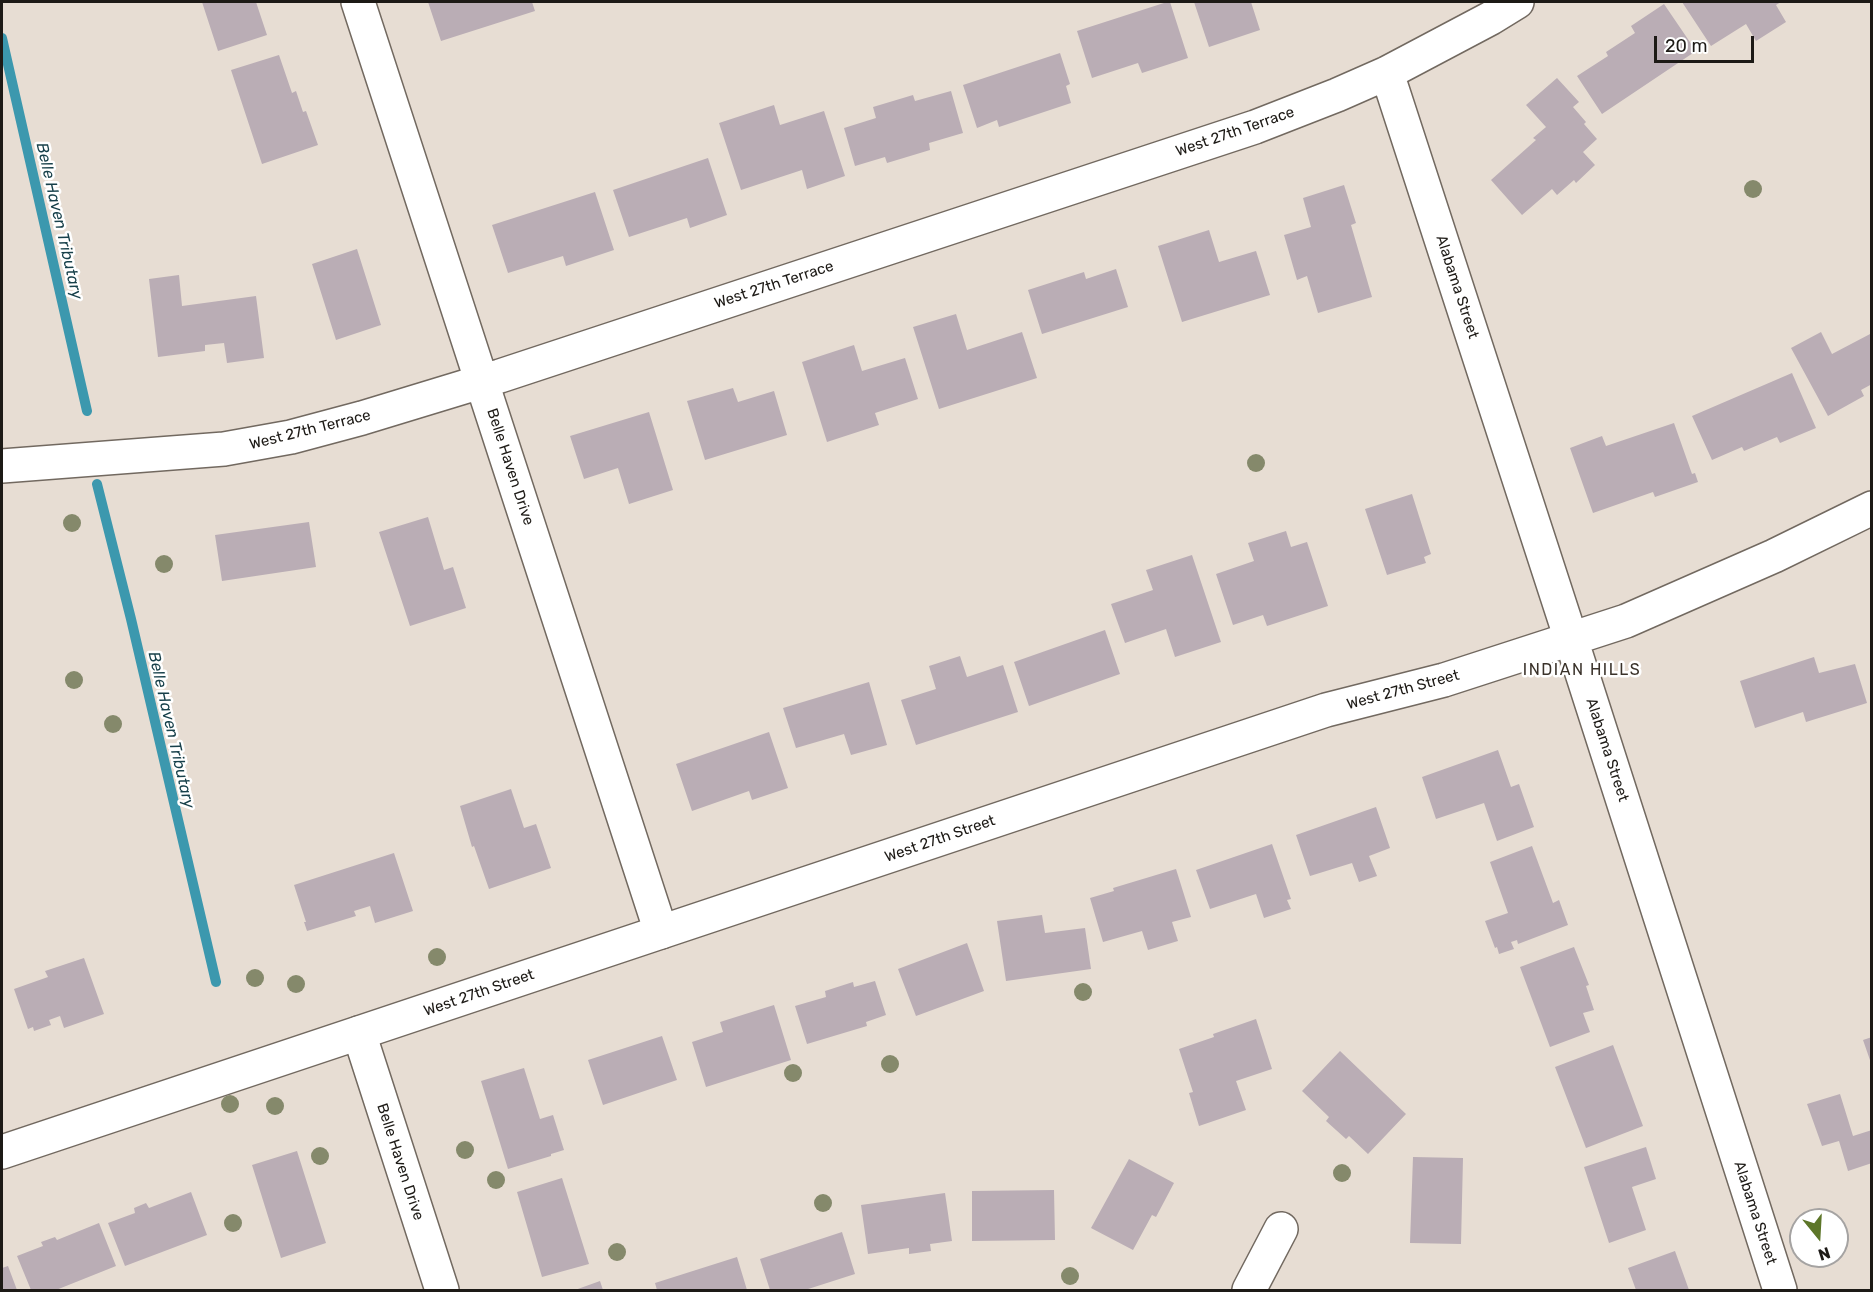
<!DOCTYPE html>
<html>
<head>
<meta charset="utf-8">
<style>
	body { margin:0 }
	#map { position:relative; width:1873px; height:1292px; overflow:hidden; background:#e7ddd3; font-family:Rubik,sans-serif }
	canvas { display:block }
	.frame { position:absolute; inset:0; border:3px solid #1d1a16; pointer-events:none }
	.north { position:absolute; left:1789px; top:1208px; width:60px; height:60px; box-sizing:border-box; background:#fff; border:2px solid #a5a3a2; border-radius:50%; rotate:162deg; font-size:16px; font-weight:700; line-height:24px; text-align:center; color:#1d1a16 }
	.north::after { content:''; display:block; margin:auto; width:21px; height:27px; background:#5d7629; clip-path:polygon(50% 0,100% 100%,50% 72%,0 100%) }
	.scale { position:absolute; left:1654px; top:36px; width:100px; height:27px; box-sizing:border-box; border:3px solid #1d1a16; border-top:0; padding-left:8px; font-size:18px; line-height:21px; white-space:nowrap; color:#1d1a16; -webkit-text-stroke:4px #fff; paint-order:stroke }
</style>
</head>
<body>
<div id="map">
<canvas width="1873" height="1292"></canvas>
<div class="frame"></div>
<div class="north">N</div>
<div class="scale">20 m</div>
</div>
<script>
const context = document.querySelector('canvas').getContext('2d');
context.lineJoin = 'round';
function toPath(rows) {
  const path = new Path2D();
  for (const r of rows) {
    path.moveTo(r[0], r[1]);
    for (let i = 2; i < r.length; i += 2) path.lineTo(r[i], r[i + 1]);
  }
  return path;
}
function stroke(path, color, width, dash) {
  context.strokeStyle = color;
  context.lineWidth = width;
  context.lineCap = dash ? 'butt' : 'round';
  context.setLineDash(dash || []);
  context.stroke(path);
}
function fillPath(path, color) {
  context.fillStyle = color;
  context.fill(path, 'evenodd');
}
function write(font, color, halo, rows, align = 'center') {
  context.font = font + ' Rubik,sans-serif';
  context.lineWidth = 5;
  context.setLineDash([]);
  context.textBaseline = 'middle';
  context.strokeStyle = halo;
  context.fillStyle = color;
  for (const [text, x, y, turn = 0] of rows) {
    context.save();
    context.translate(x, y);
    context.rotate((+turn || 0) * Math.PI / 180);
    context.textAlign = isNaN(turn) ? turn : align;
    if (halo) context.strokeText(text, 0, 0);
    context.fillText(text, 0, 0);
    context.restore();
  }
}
const stream = toPath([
	[2,38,87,411],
	[97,484,131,619,216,982]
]);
const building = toPath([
	[202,2,256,2,267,35,218,51],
	[428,2,532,2,535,11,441,41],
	[1167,2,1170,2,1188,58,1142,73,1138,63,1092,78,1077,31],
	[1194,2,1251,2,1260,30,1209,47],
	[1682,2,1781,2,1776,5,1786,22,1756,41,1746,24,1711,46],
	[1664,4,1696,51,1602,114,1577,76,1608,56,1606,52,1635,33,1631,26],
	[1060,53,1070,84,1066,86,1071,103,999,127,997,120,977,128,963,85],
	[279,55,292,93,296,91,303,112,306,111,318,145,262,164,231,70],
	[1557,78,1579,102,1573,107,1586,122,1584,124,1597,139,1583,152,1595,165,1576,183,1574,180,1557,195,1552,189,1522,215,1491,180,1536,140,1533,138,1546,127,1526,105],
	[951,91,963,133,929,143,930,150,887,163,885,157,855,166,844,128,876,118,873,107,913,95,915,101],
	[774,105,780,125,824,111,845,176,807,189,802,170,741,190,719,123],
	[708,158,727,215,690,228,687,218,629,237,613,190],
	[1344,185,1356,223,1351,225,1372,297,1318,313,1307,276,1297,280,1284,235,1311,227,1303,198],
	[595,192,614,250,566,266,563,256,508,273,492,225],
	[1209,230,1219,262,1256,251,1270,295,1182,322,1158,246],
	[357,249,381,325,336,340,312,264],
	[1116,269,1128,307,1042,334,1028,290,1084,272,1086,279],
	[179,275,182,306,256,296,264,358,227,363,224,343,205,345,205,351,158,357,149,279],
	[956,314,967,350,1022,332,1037,378,939,409,913,327],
	[1821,332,1832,354,1872,333,1872,384,1861,390,1864,396,1828,416,1791,348],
	[854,345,862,371,905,358,918,399,875,413,879,425,827,442,802,362],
	[1792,373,1816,428,1780,443,1777,437,1744,451,1742,447,1712,460,1692,416],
	[733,388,738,402,774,391,787,435,705,460,687,401],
	[649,412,673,490,629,504,618,468,584,479,570,436],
	[1674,423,1692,474,1695,473,1698,482,1655,497,1653,492,1593,513,1570,448,1602,436,1606,446],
	[1412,494,1431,554,1424,557,1426,563,1387,575,1365,509],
	[428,517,444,570,453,567,466,608,410,626,379,532],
	[309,522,316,567,222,581,215,535],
	[1286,531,1291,547,1307,542,1328,606,1267,626,1263,615,1233,625,1216,574,1254,561,1248,543],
	[1192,555,1221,642,1175,657,1166,629,1125,643,1111,604,1153,590,1146,570],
	[1105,630,1120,674,1029,706,1014,662],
	[960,656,967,677,1003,665,1018,712,916,745,901,700,936,689,929,666],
	[1814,657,1819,673,1855,664,1867,703,1806,722,1803,712,1755,728,1740,681],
	[869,682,887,745,851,755,844,734,796,748,783,708],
	[769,732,788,788,752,800,749,791,692,811,676,764],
	[1498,750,1511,787,1519,784,1534,827,1497,841,1484,803,1436,819,1422,777],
	[511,789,524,828,536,824,551,868,489,889,474,846,472,847,460,806],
	[1376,807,1390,848,1369,856,1377,876,1359,882,1352,863,1310,876,1296,835],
	[1272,844,1291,899,1287,900,1291,909,1264,918,1256,894,1210,909,1196,870],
	[1532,846,1553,903,1559,900,1568,925,1518,944,1517,940,1511,942,1514,949,1499,954,1497,947,1495,948,1485,921,1508,913,1490,862],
	[394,853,413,911,375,923,370,906,354,911,356,916,307,931,304,922,306,922,294,885],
	[1176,869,1191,917,1172,922,1178,941,1148,950,1142,931,1103,942,1090,898,1114,891,1113,888],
	[1042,915,1045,933,1085,928,1091,969,1006,981,997,921],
	[967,943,984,991,916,1016,898,969],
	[1574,947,1589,985,1586,986,1594,1010,1583,1013,1590,1032,1550,1047,1520,967],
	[84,958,104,1014,64,1028,60,1016,49,1020,51,1025,34,1031,33,1027,28,1029,14,989,48,977,45,971],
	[875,981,886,1015,866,1022,867,1026,807,1044,795,1006,826,997,825,991,853,982,854,987],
	[774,1005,791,1060,706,1087,692,1042,723,1032,720,1022],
	[1256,1019,1272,1069,1236,1081,1246,1110,1199,1126,1189,1093,1193,1092,1179,1049,1214,1037,1213,1034],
	[662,1036,677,1080,603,1105,588,1060],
	[1872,1037,1872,1063,1871,1063,1863,1040],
	[1613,1045,1643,1126,1586,1148,1555,1067],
	[1340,1051,1406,1114,1368,1154,1349,1136,1346,1139,1326,1121,1329,1117,1302,1091],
	[524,1068,540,1119,553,1115,564,1150,551,1154,551,1156,508,1169,481,1081],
	[1840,1094,1853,1136,1872,1130,1872,1163,1848,1171,1839,1141,1822,1146,1807,1104],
	[1646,1147,1656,1179,1632,1187,1646,1230,1609,1243,1584,1167],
	[297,1151,326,1243,281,1258,252,1165],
	[1413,1157,1463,1158,1461,1244,1410,1243],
	[1129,1159,1174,1183,1156,1217,1152,1215,1133,1250,1091,1228],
	[562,1178,589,1264,542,1277,517,1192],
	[1054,1190,1055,1240,972,1241,972,1191],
	[191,1192,207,1235,125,1266,108,1223,135,1213,134,1208,146,1203,149,1208],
	[945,1193,952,1241,930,1244,931,1251,909,1254,909,1248,868,1254,861,1205],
	[99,1223,116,1266,56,1290,31,1290,17,1256,43,1246,41,1242,55,1237,57,1240],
	[842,1232,855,1274,805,1290,770,1290,760,1259],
	[1675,1251,1689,1290,1636,1290,1628,1268],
	[737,1257,747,1290,657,1290,655,1283],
	[8,1266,17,1290,2,1290,2,1268],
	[600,1281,603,1290,575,1290]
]);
const minor = toPath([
	[358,2,661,932],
	[1387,73,1571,639],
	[2,466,224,449,291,437,362,418,500,376,1255,127,1337,95,1387,73,1491,18,1517,2],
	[359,1033,442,1290],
	[1249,1290,1281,1229]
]);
const tertiary = toPath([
	[1571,639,1780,1290],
	[2,1152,1326,710,1444,680,1626,621,1774,556,1872,508]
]);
const trees = [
	[1753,189],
	[1256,463],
	[72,523],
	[164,564],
	[74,680],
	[113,724],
	[437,957],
	[255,978],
	[296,984],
	[1083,992],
	[890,1064],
	[793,1073],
	[230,1104],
	[275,1106],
	[465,1150],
	[320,1156],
	[1342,1173],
	[496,1180],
	[823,1203],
	[233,1223],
	[617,1252],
	[1070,1276]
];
const streetNames = [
	["West 27th Terrace",1235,132,-19],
	["West 27th Terrace",774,285,-18],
	["Alabama Street",1457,287,72],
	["West 27th Terrace",310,430,-14],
	["Belle Haven Drive",510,467,72],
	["West 27th Street",1403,690,-15],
	["Alabama Street",1607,750,72],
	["West 27th Street",940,839,-19],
	["West 27th Street",479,993,-19],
	["Belle Haven Drive",400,1162,72],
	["Alabama Street",1755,1213,72]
];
const waterNames = [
	["Belle Haven Tributary",59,221,77],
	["Belle Haven Tributary",171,730,77]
];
const neighbourhoodNames = [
	["INDIAN HILLS",1582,670]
];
stroke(stream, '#3c98ae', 10);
fillPath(building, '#baadb5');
stroke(minor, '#726960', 36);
stroke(tertiary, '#726960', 36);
stroke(minor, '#fff', 33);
stroke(tertiary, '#fff', 33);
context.fillStyle = '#85896b';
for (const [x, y] of trees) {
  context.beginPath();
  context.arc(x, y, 9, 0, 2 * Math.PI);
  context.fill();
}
write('15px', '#1d1a16', '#fff', streetNames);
write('italic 16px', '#17404a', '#fff', waterNames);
context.letterSpacing = '1.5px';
write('16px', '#3a322a', '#fff', neighbourhoodNames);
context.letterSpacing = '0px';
</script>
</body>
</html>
